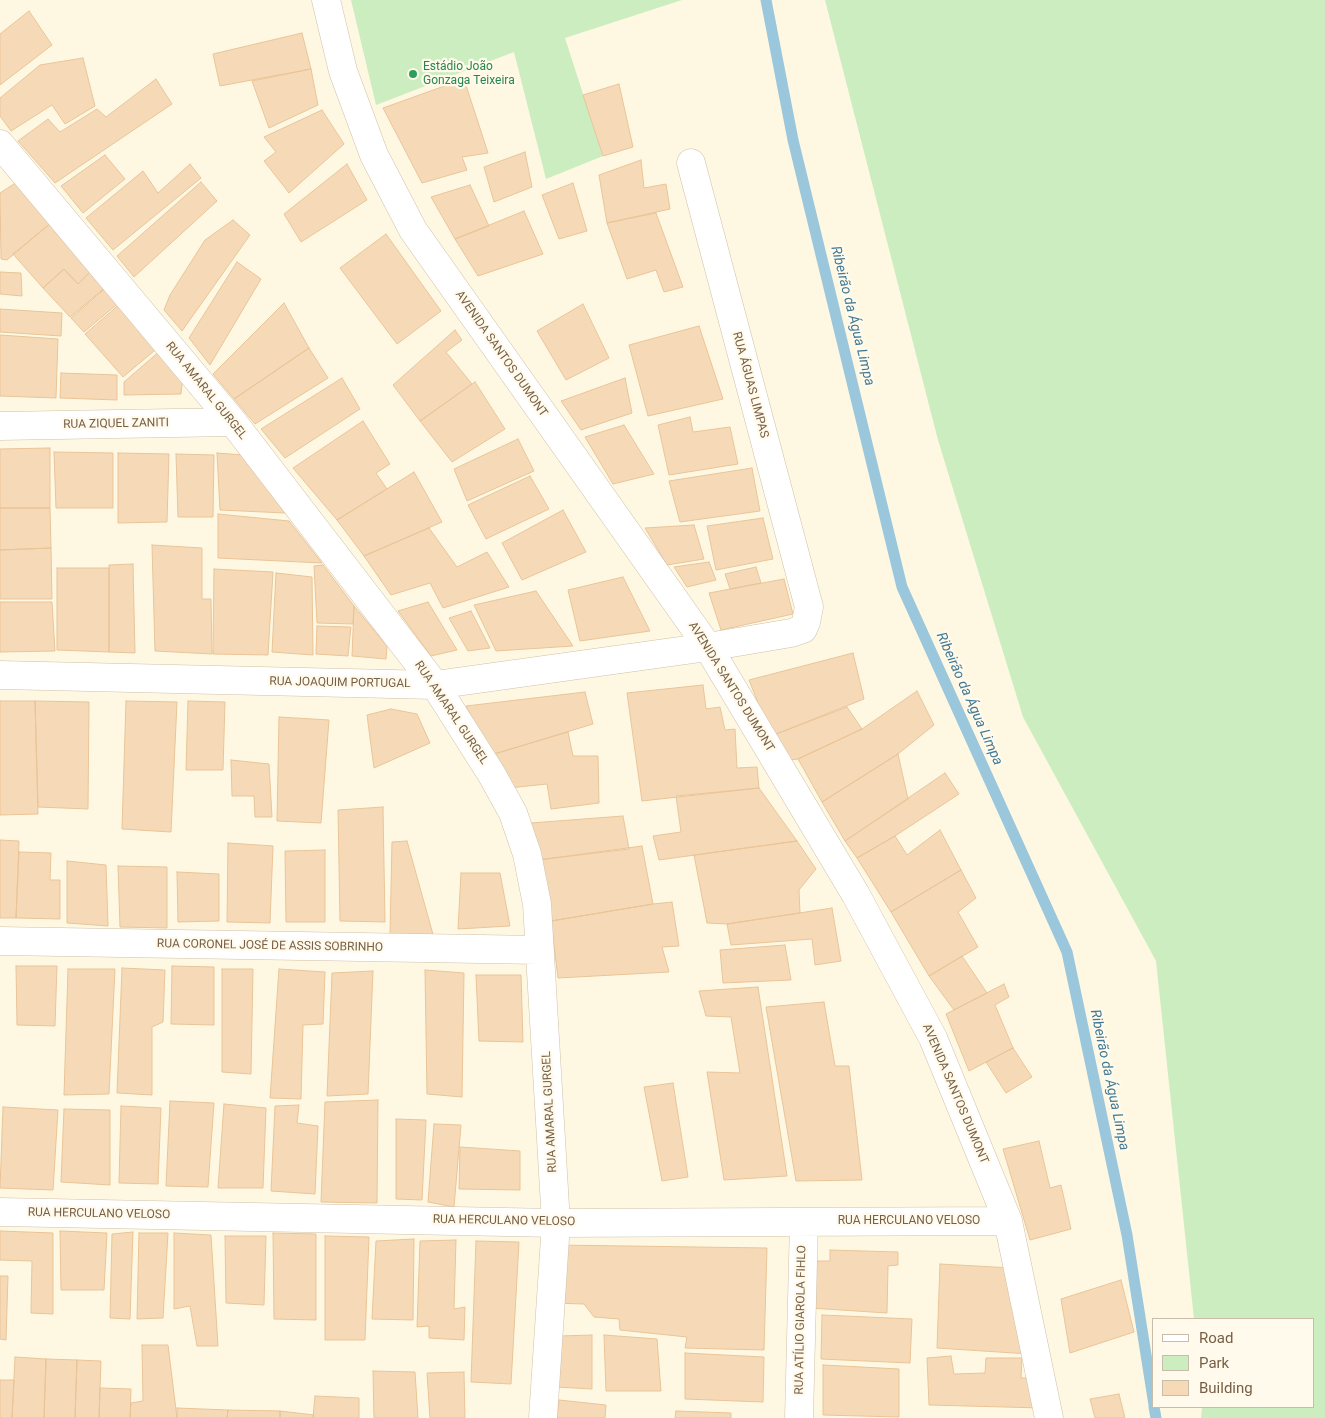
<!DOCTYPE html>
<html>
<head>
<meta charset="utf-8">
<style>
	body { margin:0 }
	#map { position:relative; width:1325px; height:1418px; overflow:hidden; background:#fef8e3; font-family:Roboto,sans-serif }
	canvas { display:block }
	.legend { position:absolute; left:1152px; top:1318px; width:162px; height:90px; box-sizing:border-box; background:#fffaeb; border:1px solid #c9bca9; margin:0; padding:6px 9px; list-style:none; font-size:15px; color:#786047 }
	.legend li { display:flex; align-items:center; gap:10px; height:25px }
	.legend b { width:25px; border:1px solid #c9bca9 }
</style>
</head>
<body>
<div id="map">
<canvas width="1325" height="1418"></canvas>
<ul class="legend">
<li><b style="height:6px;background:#fff"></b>Road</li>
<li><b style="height:14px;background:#cbedc0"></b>Park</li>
<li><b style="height:14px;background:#f6dab8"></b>Building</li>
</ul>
</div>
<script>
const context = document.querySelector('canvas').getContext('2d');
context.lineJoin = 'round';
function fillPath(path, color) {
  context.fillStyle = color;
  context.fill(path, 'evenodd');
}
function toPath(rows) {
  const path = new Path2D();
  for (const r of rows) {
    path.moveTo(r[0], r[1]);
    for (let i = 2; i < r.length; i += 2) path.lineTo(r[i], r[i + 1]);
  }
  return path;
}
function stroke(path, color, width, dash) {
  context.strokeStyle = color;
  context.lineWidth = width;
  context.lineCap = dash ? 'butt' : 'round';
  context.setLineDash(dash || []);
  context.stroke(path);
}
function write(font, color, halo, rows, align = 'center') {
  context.font = font + ' Roboto,sans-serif';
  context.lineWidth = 4.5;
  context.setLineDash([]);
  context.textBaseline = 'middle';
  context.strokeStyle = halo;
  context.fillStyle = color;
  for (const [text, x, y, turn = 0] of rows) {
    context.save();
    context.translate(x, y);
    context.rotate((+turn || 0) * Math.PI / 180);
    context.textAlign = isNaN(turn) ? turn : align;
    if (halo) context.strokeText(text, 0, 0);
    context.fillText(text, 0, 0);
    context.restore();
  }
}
const green = toPath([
	[351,0,682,0,565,38,603,156,546,179,514,52,376,105],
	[825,0,1325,0,1325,1418,1201,1418,1202,1407,1314,1407,1314,1319,1194,1319,1156,961,1023,717,938,440]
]);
const stream = toPath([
	[766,0,793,140,902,587,1067,952,1127,1235,1154,1405],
	[1154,1407,1156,1418]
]);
const building = toPath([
	[29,11,52,45,0,85,0,34,29,11],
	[302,33,311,69,220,86,213,54,302,33],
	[83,58,95,106,65,124,52,105,11,131,0,116,0,98,40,65,83,58],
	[311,69,318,105,269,128,252,81,311,69],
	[156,79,172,104,55,183,18,141,48,119,60,132,97,109,106,117,156,79],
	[464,79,488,153,462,157,467,170,422,183,383,108,464,79],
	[619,84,633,147,603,156,583,95,619,84],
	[322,110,344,144,289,193,264,161,276,152,264,137,322,110],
	[525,152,532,187,494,202,484,167,525,152],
	[105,155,125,179,83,213,61,186,105,155],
	[641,160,644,188,666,184,670,209,607,223,599,175,641,160],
	[190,164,201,178,113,250,86,218,143,171,158,193,190,164],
	[347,164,367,200,301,242,284,214,347,164],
	[17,182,52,222,7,260,1,259,0,193,17,182],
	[201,182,217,201,134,277,117,256,201,182],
	[573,183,587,231,559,239,542,195,573,183],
	[470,185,489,226,455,239,431,197,470,185],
	[524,211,543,254,478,276,455,239,524,211],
	[656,213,683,287,664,292,656,270,627,279,607,223,656,213],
	[233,220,250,235,182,331,164,310,170,295,205,240,233,220],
	[52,222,94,268,78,284,64,269,43,288,13,254,52,222],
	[386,234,441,311,397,344,340,268,386,234],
	[237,262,261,279,210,365,189,338,237,262],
	[94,268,108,285,70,317,43,288,64,269,78,284,94,268],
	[0,272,21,273,22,296,0,294,0,272],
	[109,285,122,300,84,332,71,318,109,285],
	[122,302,160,346,123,377,85,334,122,302],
	[284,303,309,348,234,399,213,374,284,303],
	[583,304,609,358,566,380,537,331,583,304],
	[0,309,62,313,61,336,0,332,0,309],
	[699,326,723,399,648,416,629,345,699,326],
	[455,330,462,340,446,352,472,384,420,421,393,385,455,330],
	[0,335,58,339,56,398,0,396,0,335],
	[309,348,328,378,255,424,234,399,309,348],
	[161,350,183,375,181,394,124,395,124,382,161,350],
	[61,373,117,375,117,400,60,398,61,373],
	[342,378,360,409,285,458,261,429,342,378],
	[625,378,632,413,581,430,561,401,625,378],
	[475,382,505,429,452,462,420,421,475,382],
	[690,417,693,432,730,427,738,464,669,475,658,425,690,417],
	[363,421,390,464,376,473,387,489,337,520,293,468,363,421],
	[624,425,654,474,613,484,585,437,624,425],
	[518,439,534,471,467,501,454,469,518,439],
	[50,448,50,508,0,508,0,449,50,448],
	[54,452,113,453,113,508,56,508,54,452],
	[118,453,169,454,167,522,118,523,118,453],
	[217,453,243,455,285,513,220,510,217,453],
	[176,454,214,455,213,517,178,517,176,454],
	[752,468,760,511,680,522,669,481,752,468],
	[414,472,442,522,364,556,337,520,414,472],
	[530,476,549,509,486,539,468,505,530,476],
	[0,508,50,508,51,548,0,550,0,508],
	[563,510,586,552,522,580,502,543,563,510],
	[218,514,289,521,322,563,218,558,218,514],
	[763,518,773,559,716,570,707,526,763,518],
	[694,525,704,559,667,565,645,528,694,525],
	[429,528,457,567,487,552,509,587,443,608,430,583,391,595,364,556,429,528],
	[152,545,202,548,202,599,211,599,212,654,155,651,152,545],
	[51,548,52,599,0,599,0,550,51,548],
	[709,562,716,580,687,587,674,567,709,562],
	[133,564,135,653,109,652,109,565,133,564],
	[323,565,354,606,353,624,317,623,314,566,323,565],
	[756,567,761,583,730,589,725,574,756,567],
	[57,568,109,568,109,652,57,650,57,568],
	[214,569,273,572,268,655,213,654,214,569],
	[276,573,312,577,313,655,272,652,276,573],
	[623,577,650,631,580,641,568,590,623,577],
	[784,579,793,614,721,630,709,593,784,579],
	[536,591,573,646,496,651,474,605,536,591],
	[0,602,52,602,55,651,0,652,0,602],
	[428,602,457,650,431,656,398,611,428,602],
	[354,606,387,646,386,659,352,656,354,606],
	[471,611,490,648,468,651,449,618,471,611],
	[317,626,351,627,348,656,316,654,317,626],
	[853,653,864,699,771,736,749,680,853,653],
	[703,685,706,709,720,707,725,730,735,729,737,768,757,767,759,788,642,801,627,693,703,685],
	[917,691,934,725,898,754,822,802,798,759,862,729,917,691],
	[585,692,593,724,491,755,466,706,585,692],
	[0,701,35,701,38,814,0,815,0,701],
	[35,701,89,702,88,809,38,807,35,701],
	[126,701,177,702,171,832,122,829,126,701],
	[188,701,225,702,223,770,186,770,188,701],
	[847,707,862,729,798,759,781,761,771,736,847,707],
	[391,709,417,714,430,743,374,768,367,715,391,709],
	[279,717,329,720,321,823,277,821,279,717],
	[568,732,573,756,598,756,599,803,551,809,547,784,509,788,491,755,568,732],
	[898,754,908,799,845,841,822,802,898,754],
	[231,760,269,764,272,817,255,817,254,796,232,796,231,760],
	[945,773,959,794,895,836,857,858,845,841,945,773],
	[759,788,797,841,659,860,653,836,681,832,676,796,759,788],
	[383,807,385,922,340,921,338,810,383,807],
	[623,816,629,849,538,860,531,823,623,816],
	[940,830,961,870,891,912,857,858,895,836,907,855,940,830],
	[0,840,19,841,16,918,0,918,0,840],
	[407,841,434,938,390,934,392,842,407,841],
	[797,841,816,869,799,890,800,913,727,924,707,923,694,855,797,841],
	[228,843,273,846,270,923,227,922,228,843],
	[642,846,653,904,551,921,538,860,642,846],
	[325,850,325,922,286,922,285,851,325,850],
	[19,852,51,853,50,880,60,880,60,919,16,918,19,852],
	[67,861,106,865,108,926,67,923,67,861],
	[118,866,167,867,167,928,120,927,118,866],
	[961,870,976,898,958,912,978,947,929,976,891,912,961,870],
	[177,872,219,874,219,921,178,922,177,872],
	[461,873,500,873,510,926,458,929,461,873],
	[672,902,679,946,662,947,669,972,558,978,551,921,653,904,672,902],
	[832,908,841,961,815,965,812,939,731,945,727,924,832,908],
	[785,945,791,980,723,983,720,950,785,945],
	[962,956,987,993,954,1010,929,976,962,956],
	[16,966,57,966,55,1026,17,1025,16,966],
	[172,966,214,967,214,1025,171,1024,172,966],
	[122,968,165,970,163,1022,152,1027,152,1095,117,1093,122,968],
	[68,969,115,969,109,1094,64,1095,68,969],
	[222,969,253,969,251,1074,222,1072,222,969],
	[279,969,325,972,323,1024,303,1025,301,1099,270,1098,279,969],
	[425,970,464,973,462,1097,427,1094,425,970],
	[373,971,368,1094,327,1096,332,973,373,971],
	[476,975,521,975,523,1042,479,1041,476,975],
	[1004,984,1009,997,995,1005,1013,1048,969,1071,946,1014,1004,984],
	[758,987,787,1176,724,1180,707,1072,740,1073,731,1017,706,1016,699,991,758,987],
	[824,1002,835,1066,849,1066,862,1180,796,1181,766,1007,824,1002],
	[1013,1048,1032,1077,1006,1093,986,1062,1013,1048],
	[673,1083,688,1177,662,1181,644,1087,673,1083],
	[378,1100,377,1203,321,1202,325,1102,378,1100],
	[170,1101,214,1103,208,1187,166,1186,170,1101],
	[224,1104,266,1108,263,1188,218,1188,224,1104],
	[299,1105,297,1123,318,1126,315,1194,271,1191,275,1106,299,1105],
	[121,1106,161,1108,158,1184,119,1183,121,1106],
	[3,1107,58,1110,53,1190,0,1188,3,1107],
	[64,1109,110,1110,110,1185,61,1182,64,1109],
	[396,1119,426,1120,422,1200,396,1199,396,1119],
	[434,1124,461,1125,454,1207,428,1202,434,1124],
	[1039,1141,1050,1188,1061,1185,1071,1229,1030,1240,1003,1149,1039,1141],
	[460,1147,520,1151,520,1190,459,1189,460,1147],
	[0,1231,53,1233,53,1314,31,1313,32,1261,0,1260,0,1231],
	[60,1231,107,1233,104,1290,61,1290,60,1231],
	[133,1232,130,1319,110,1318,112,1234,133,1232],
	[139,1233,168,1233,163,1318,137,1319,139,1233],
	[174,1233,211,1235,218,1346,197,1346,190,1306,174,1309,174,1233],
	[273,1233,316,1234,316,1320,274,1319,273,1233],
	[225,1236,266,1236,264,1305,226,1303,225,1236],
	[325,1236,369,1237,365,1340,325,1340,325,1236],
	[414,1239,413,1320,372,1319,376,1241,414,1239],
	[456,1240,454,1309,465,1307,464,1340,429,1338,429,1326,417,1327,420,1241,456,1240],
	[476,1241,519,1242,511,1384,471,1382,476,1241],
	[556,1245,767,1248,764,1350,685,1348,687,1337,620,1330,619,1319,594,1317,584,1304,552,1303,556,1245],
	[830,1250,898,1252,898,1265,888,1266,887,1313,810,1308,813,1261,830,1261,830,1250],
	[940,1264,1012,1268,1029,1354,937,1348,940,1264],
	[0,1276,8,1276,6,1340,0,1339,0,1276],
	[1121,1280,1134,1332,1070,1353,1061,1299,1121,1280],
	[822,1315,912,1319,910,1363,821,1359,822,1315],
	[592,1335,592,1389,556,1387,559,1336,592,1335],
	[604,1335,657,1339,661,1391,606,1391,604,1335],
	[142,1345,168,1345,177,1418,130,1418,131,1403,143,1401,142,1345],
	[685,1353,764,1357,763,1402,685,1399,685,1353],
	[951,1356,954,1374,985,1373,986,1358,1022,1358,1021,1378,1034,1378,1042,1408,929,1405,927,1358,951,1356],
	[15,1357,46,1359,44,1418,12,1418,15,1357],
	[46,1359,77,1360,75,1418,44,1418,46,1359],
	[77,1360,101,1361,99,1418,75,1418,77,1360],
	[823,1365,899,1369,899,1417,823,1415,823,1365],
	[373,1371,415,1372,418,1418,374,1418,373,1371],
	[464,1372,465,1418,430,1418,427,1373,464,1372],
	[0,1380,14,1380,12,1418,0,1418,0,1380],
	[100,1388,131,1389,130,1418,99,1418,100,1388],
	[1119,1394,1125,1418,1095,1418,1090,1399,1119,1394],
	[315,1396,359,1398,359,1418,313,1418,315,1396],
	[559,1400,606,1405,605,1418,557,1418,559,1400],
	[177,1408,228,1410,227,1418,177,1418,177,1408],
	[228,1410,280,1411,280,1418,227,1418,228,1410],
	[280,1411,314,1415,313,1418,280,1418,280,1411],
	[676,1411,731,1413,731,1418,675,1418,676,1411]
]);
const minor = toPath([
	[326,0,343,71,374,155,413,230,708,647,856,895,933,1038,1008,1221,1049,1418],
	[0,144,233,422,435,685,492,775,513,813,527,854,537,904,556,1223,543,1418],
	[0,426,233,422],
	[0,675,435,685,708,647,791,633,803,629,806,622,809,607,691,163],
	[0,941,540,950],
	[0,1212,556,1223,1008,1221],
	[799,1418,804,1222]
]);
const markers = [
	[413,74,5,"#2e9e5b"]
];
const leisureNames = [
	["Estádio João",423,67],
	["Gonzaga Teixeira",423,81]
];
const streetNames = [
	["AVENIDA SANTOS DUMONT",501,354,55],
	["RUA ÁGUAS LIMPAS",750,385,75],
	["RUA AMARAL GURGEL",206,391,51],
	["RUA ZIQUEL ZANITI",116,424,-1],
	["RUA JOAQUIM PORTUGAL",340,683,1],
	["AVENIDA SANTOS DUMONT",731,687,58],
	["RUA AMARAL GURGEL",451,713,56],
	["RUA CORONEL JOSÉ DE ASSIS SOBRINHO",270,946,1],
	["AVENIDA SANTOS DUMONT",955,1094,67],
	["RUA AMARAL GURGEL",550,1112,-93],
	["RUA HERCULANO VELOSO",99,1214,1],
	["RUA HERCULANO VELOSO",504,1221,1],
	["RUA HERCULANO VELOSO",909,1221],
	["RUA ATÍLIO GIAROLA FIHLO",801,1320,-89]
];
const waterNames = [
	["Ribeirão da Água Limpa",852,316,76],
	["Ribeirão da Água Limpa",969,699,66],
	["Ribeirão da Água Limpa",1109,1080,78]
];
fillPath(green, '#cbedc0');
stroke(stream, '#9bc7dc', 11);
fillPath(building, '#f6dab8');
stroke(building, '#e9c497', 1);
stroke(minor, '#d0c0a8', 29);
stroke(minor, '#fff', 28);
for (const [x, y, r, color] of markers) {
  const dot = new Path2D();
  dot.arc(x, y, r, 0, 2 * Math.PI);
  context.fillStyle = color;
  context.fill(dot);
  stroke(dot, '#fffaeb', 2);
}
write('12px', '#27864d', '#fffaeb', leisureNames, 'left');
write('12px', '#786047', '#fffaeb', streetNames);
write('italic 14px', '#417994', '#fffaeb', waterNames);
</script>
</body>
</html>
